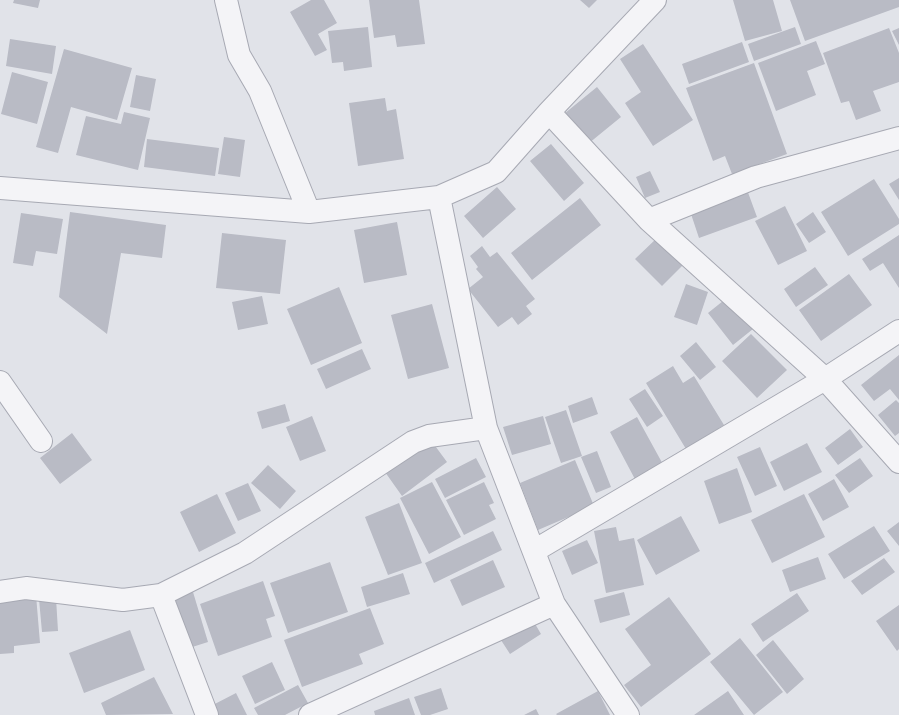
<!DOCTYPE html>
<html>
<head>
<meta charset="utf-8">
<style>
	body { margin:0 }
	canvas { display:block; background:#e1e3e9 }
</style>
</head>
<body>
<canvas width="899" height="715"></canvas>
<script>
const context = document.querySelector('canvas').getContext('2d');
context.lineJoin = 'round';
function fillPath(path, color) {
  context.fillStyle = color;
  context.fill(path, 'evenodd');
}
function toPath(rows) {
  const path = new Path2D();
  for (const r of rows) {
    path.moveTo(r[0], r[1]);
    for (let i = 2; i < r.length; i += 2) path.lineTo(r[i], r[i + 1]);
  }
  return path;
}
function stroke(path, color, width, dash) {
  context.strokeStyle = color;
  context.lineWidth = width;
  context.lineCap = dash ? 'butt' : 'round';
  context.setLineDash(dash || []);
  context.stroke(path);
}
const building = toPath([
	[14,0,40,0,38,8,13,3],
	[311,0,324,0,337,23,318,34,327,50,315,56,290,12],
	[369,0,419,0,425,44,397,47,395,35,374,38],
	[580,0,597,0,589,8],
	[733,0,773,0,782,31,745,41],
	[790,0,899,0,899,7,805,41],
	[368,27,372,67,344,71,343,62,332,63,328,31],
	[795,27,801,44,754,61,748,44],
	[889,28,899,53,899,82,873,91,881,111,856,120,849,101,841,103,823,53],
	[899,28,899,45,892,31],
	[10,39,56,46,52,74,6,66],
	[816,41,825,64,807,71,816,95,776,111,758,63],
	[742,42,749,62,689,84,682,64],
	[643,44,693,120,653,146,625,103,641,92,620,59],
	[64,49,132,68,117,120,71,107,58,153,36,147],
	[754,63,787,154,732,174,725,156,713,161,686,88],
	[12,72,48,82,37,124,1,114],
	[136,75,156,79,150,111,130,107],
	[597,87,621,117,583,148,559,118],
	[385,98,387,111,396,109,404,159,358,166,349,103],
	[124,112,150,118,138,170,76,155,86,116,121,124],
	[224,137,245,140,240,177,218,174],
	[147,139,219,148,215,176,144,167],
	[551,144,584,183,564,201,530,161],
	[650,171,660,192,645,198,636,177],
	[899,178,899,200,889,184],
	[874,179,899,219,899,224,848,256,821,212],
	[497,187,516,209,483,238,464,216],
	[746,187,757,217,699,238,689,208],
	[580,198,601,225,532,280,511,253],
	[785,206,807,251,778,265,755,221],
	[70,212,166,225,162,258,121,253,107,334,59,297],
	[813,212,826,232,809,243,796,224],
	[21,213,63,219,57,254,36,251,33,266,13,263],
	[397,222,407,275,364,283,354,230],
	[222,233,286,240,280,294,216,288],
	[899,235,899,288,883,263,870,271,862,259],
	[658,237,684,264,662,286,635,259],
	[482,246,490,257,497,252,535,299,526,306,532,314,518,325,512,317,498,327,468,289,483,277,476,269,478,267,470,256],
	[815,267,828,285,796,307,784,289],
	[849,274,872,305,821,341,799,310],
	[686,284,708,292,697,325,674,317],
	[339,287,362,343,311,365,287,309],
	[262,296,268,324,238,330,232,302],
	[728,297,753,329,733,345,708,313],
	[432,304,449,368,408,379,391,315],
	[751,334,787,370,757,398,722,361],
	[696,342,716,367,700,380,680,356],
	[362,349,371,369,326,389,317,369],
	[899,355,899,400,890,389,874,401,861,385],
	[673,366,683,383,694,376,724,425,686,449,646,383],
	[645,389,663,416,647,427,629,399],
	[592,397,598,414,573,423,568,406],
	[896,400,899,403,899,433,895,436,878,415],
	[285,404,290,421,262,429,257,412],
	[566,410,582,456,561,463,545,417],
	[312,416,326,451,300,461,286,427],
	[543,416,551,444,512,455,503,427],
	[637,417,665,468,637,483,610,432],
	[850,429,863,447,838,465,825,448],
	[72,433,92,460,60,484,40,458],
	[430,439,447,462,402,496,385,472],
	[807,443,822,472,784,491,770,462],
	[760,447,777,486,755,496,737,457],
	[597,451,611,487,596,493,581,457],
	[476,458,486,477,445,498,435,479],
	[860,458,873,476,849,493,835,475],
	[575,460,594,506,538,530,520,483],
	[268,465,296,491,280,509,251,483],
	[737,468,752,512,719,524,704,481],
	[834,479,849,507,823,521,808,494],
	[432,482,461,537,429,554,400,498],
	[484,482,494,503,489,505,496,519,464,535,446,500],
	[248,483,261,511,238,521,225,493],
	[217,494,236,533,199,552,180,512],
	[804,494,825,537,772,563,751,520],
	[399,503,422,563,388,575,365,517],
	[681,516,700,551,656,575,637,540],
	[899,522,899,546,887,531],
	[874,526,890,551,844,579,828,554],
	[616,527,619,541,634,538,644,585,606,593,594,531],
	[493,531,502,550,434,583,425,563],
	[587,540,598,563,572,575,562,551],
	[818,557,826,579,790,592,782,570],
	[884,558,895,572,862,595,851,581],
	[493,560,505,587,462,606,450,580],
	[330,562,348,612,288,633,270,583],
	[403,573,410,594,367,607,361,587],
	[263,581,275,616,266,619,272,637,218,656,200,604],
	[193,592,208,642,186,649,171,598],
	[624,592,630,615,600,623,594,600],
	[797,593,809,611,763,642,751,624],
	[36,595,40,643,14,646,14,653,0,654,0,598],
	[669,597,711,654,641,707,624,685,651,665,625,629],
	[56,598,58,631,42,632,39,599],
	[899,605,899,649,897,651,876,621],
	[370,608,384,644,359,654,363,664,302,687,284,640],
	[531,617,541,634,510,654,499,637],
	[130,630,145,670,84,693,69,653],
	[740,638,783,692,754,715,710,662],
	[773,640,804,679,787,694,756,655],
	[272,662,285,690,255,704,242,676],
	[154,677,173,714,106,715,101,703],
	[298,685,308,703,285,715,258,715,254,708],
	[441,688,448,709,430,715,421,715,414,697],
	[598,691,610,715,557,715,556,714],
	[728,691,744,715,694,715],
	[236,693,247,715,213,715,209,707],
	[409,698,415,715,375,715,374,711],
	[536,709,539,715,524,715]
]);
const minor = toPath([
	[226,0,239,55,260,91,309,212],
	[549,112,649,220,825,379,899,462],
	[0,188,309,212,439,197,496,172,549,112,655,0],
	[439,197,486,428,554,604,628,715],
	[649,220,756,177,899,138],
	[0,382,41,441],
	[534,551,825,379,899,331],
	[0,592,26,588,123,600,161,595,245,553,413,442,429,436,486,428],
	[161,595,207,715],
	[310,715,554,604]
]);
fillPath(building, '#b9bbc5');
stroke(minor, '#a7a9b3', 24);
stroke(minor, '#f4f4f7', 22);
</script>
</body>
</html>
